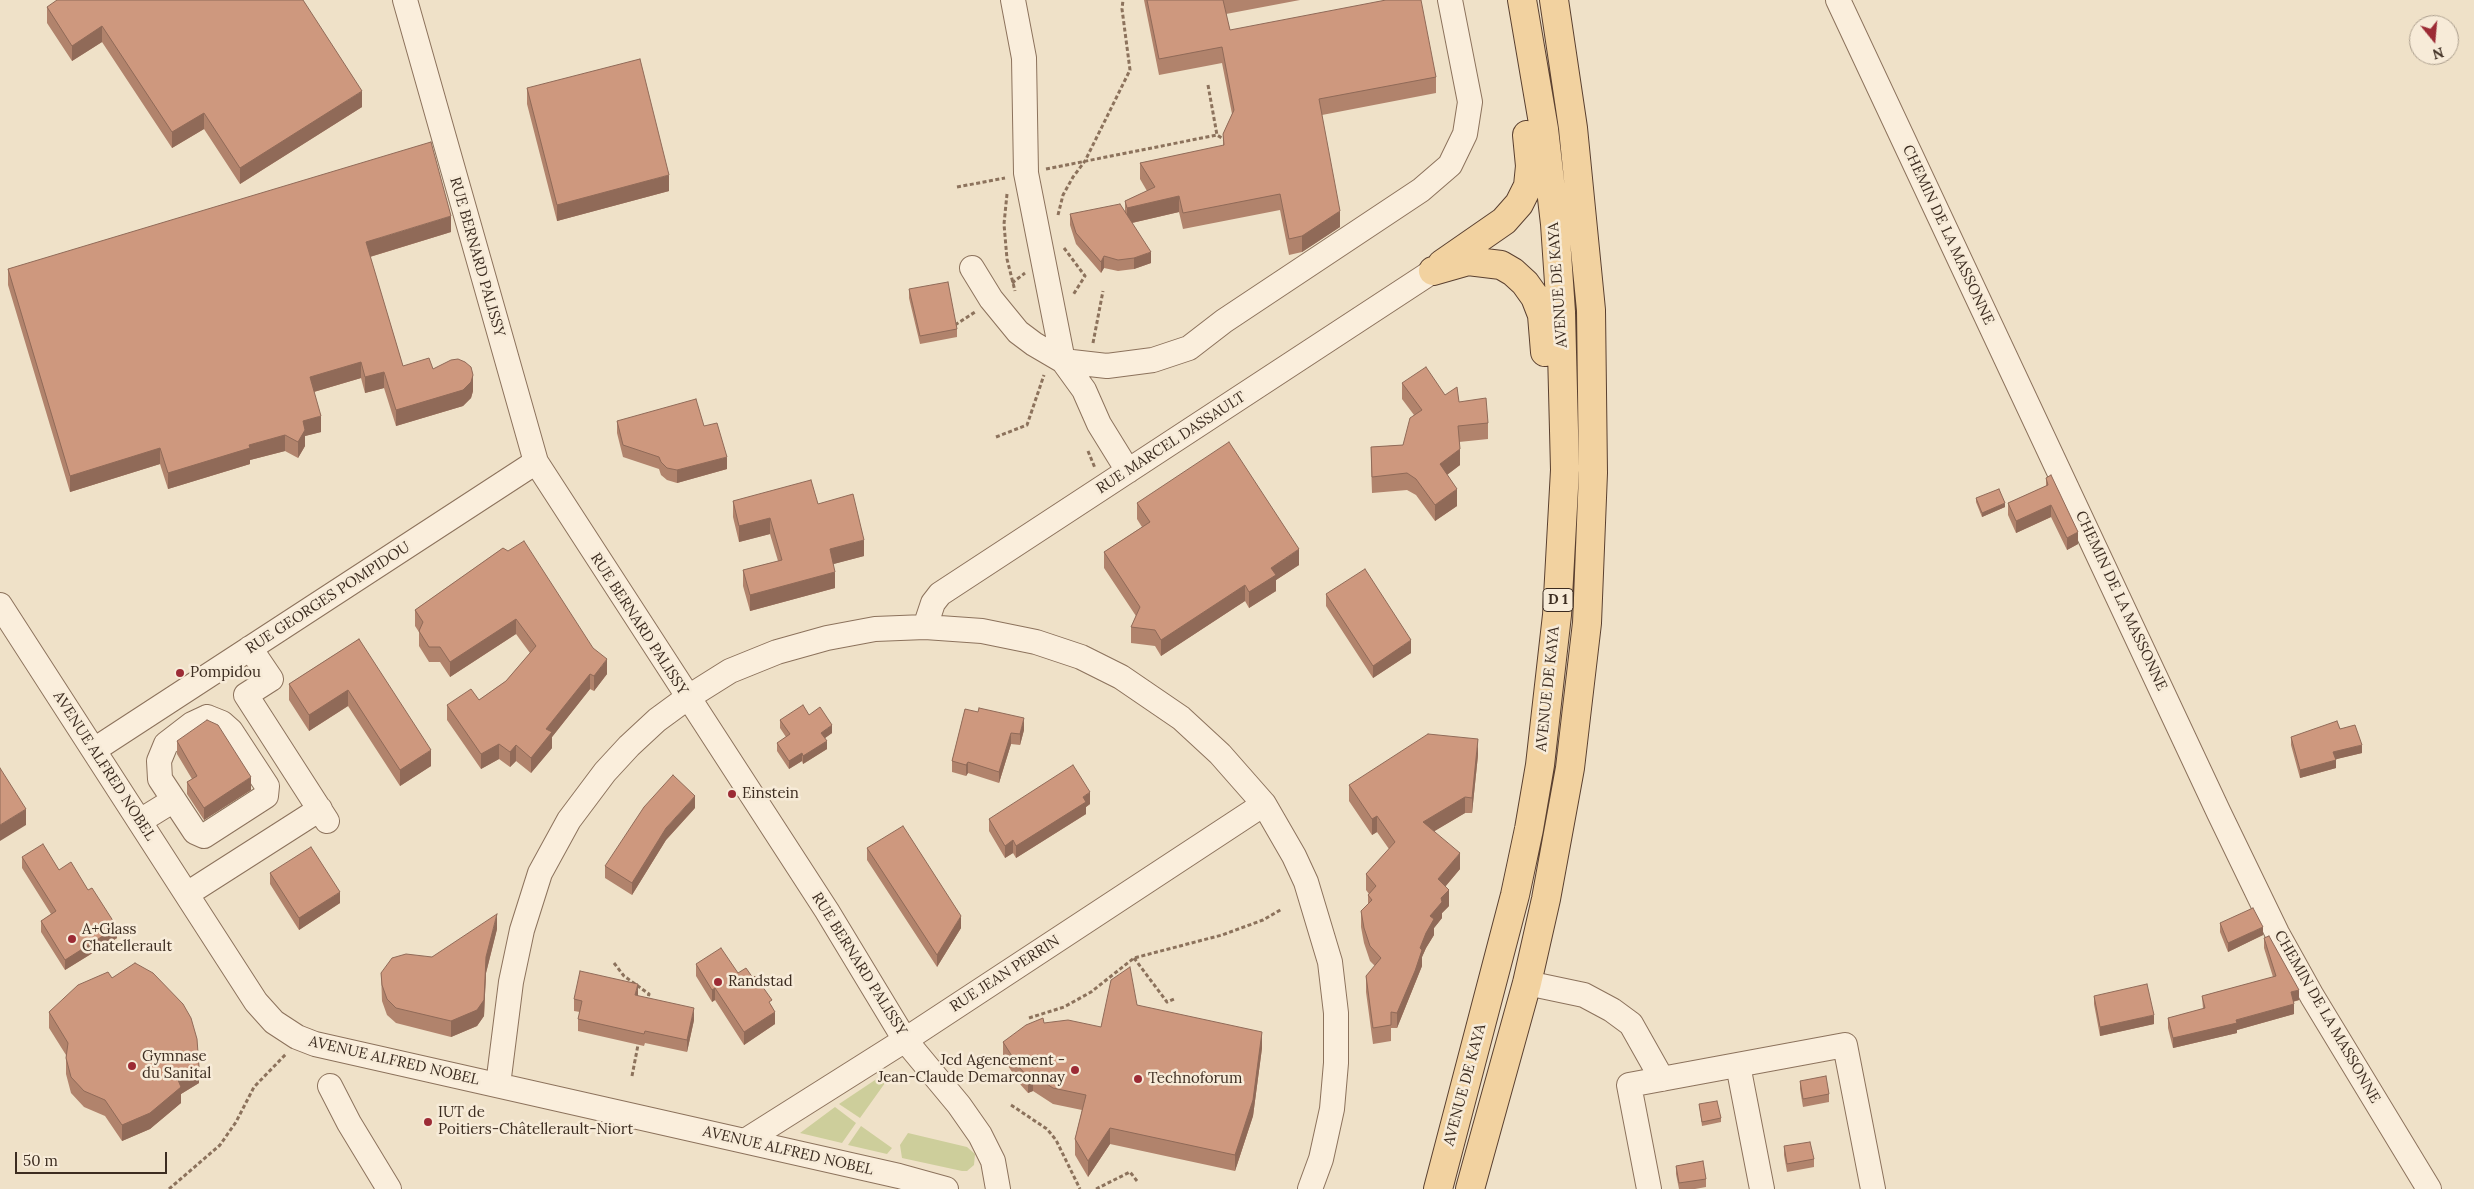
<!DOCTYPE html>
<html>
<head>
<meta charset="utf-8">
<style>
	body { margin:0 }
	#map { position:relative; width:2474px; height:1189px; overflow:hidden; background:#efe1c8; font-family:Lora,serif }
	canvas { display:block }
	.north { position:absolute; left:2409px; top:15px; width:50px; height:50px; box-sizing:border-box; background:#f7ebd8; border:1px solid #ac9f8e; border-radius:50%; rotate:163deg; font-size:14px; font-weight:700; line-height:20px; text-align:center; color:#3c2c20 }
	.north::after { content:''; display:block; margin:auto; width:18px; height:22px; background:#9c2b35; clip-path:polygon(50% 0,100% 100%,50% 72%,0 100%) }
	.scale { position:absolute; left:15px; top:1152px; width:152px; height:22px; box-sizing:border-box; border:2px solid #3c2c20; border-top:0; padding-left:6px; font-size:15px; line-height:18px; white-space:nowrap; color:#3c2c20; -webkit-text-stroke:4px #f7ebd8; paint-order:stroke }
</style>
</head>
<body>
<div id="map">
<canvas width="2474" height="1189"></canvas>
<div class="north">N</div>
<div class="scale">50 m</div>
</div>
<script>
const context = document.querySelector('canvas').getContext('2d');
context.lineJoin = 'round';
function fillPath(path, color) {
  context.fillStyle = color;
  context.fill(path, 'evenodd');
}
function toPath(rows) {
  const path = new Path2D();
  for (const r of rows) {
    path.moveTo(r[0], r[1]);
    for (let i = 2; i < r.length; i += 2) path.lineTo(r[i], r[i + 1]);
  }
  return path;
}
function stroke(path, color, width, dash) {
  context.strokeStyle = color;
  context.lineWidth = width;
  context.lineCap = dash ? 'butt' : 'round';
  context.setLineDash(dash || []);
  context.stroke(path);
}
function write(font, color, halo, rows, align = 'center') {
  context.font = font + ' Lora,serif';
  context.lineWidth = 5;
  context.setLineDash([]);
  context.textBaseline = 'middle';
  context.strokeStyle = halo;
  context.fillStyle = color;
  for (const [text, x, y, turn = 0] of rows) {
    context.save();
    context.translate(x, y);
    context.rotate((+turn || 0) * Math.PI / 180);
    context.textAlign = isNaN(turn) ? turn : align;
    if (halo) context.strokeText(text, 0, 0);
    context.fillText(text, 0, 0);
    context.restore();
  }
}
const green = toPath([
	[878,1078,885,1083,860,1118,839,1104],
	[835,1107,856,1123,842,1143,800,1133],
	[861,1126,892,1148,887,1154,848,1145],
	[908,1133,967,1147,975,1154,974,1165,967,1171,962,1171,902,1158,900,1145]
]);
const path = toPath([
	[1208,85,1217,135],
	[1046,169,1217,135,1225,140],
	[957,187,1005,178],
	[1007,194,1004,224,1007,259,1015,291],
	[1058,215,1063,195,1073,177,1085,161,1130,70,1122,9,1123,0],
	[1064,248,1085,276,1073,295],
	[1012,283,1025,273],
	[955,325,975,312],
	[1093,343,1103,291],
	[996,437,1027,425,1044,375],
	[1088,451,1095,468],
	[1134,958,1167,1002,1174,999],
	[614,963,624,976,649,994,647,1001],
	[1029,1018,1064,1007,1091,992,1134,958,1222,935,1263,920,1282,909],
	[632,1076,638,1045],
	[1011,1105,1047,1129,1056,1140,1080,1189],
	[169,1189,220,1145,236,1122,254,1087,286,1054],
	[1096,1189,1130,1172,1137,1181]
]);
const minor = toPath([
	[405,0,536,462,827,911,905,1040,959,1105,980,1135,993,1161,998,1189],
	[1013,0,1024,58,1026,173,1063,361,1107,366,1153,360,1189,348,1224,321,1421,190,1450,165,1465,134,1470,102,1450,0],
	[1838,0,2219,813,2277,933,2312,996,2429,1189],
	[972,268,991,299,1018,332,1034,344,1063,361,1084,390,1099,424,1128,471],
	[0,605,256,1002,274,1022,297,1037,315,1044,899,1176,946,1189],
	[925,627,933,603,940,594,1433,271],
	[250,648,271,679,246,695,327,821],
	[207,717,222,723,231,731,267,786,266,796,204,836,195,832,160,779,159,761,166,744,192,724,207,717],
	[94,750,536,462],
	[140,821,174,800],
	[187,894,320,809],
	[1527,983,1584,995,1612,1010,1631,1024,1662,1079],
	[1738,1065,1762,1189],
	[498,1085,511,982,522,930,540,873,569,820,605,772,629,746,657,720,687,698,730,671,777,652,827,638,875,629,925,627,982,631,1036,642,1081,657,1121,677,1181,718,1220,754,1264,804,1294,856,1306,882,1330,962,1336,1013,1336,1063,1332,1109,1321,1159,1310,1189],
	[330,1086,349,1123,389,1189],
	[745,1141,905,1040,1264,804],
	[1649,1189,1629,1085,1845,1045,1873,1189]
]);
const major = toPath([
	[1442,264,1504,221,1519,204,1528,186,1530,166,1527,135],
	[1433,271,1468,261,1501,265,1513,272,1525,283,1535,297,1542,315,1545,352],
	[1438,1189,1515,895,1529,829,1540,765,1557,615,1565,470,1561,312,1555,224,1544,129,1522,0],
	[1470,1189,1527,983,1546,899,1570,768,1587,623,1593,473,1591,310,1573,128,1554,0]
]);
const wall = toPath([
	[1144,0,1300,0,1226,14,1230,30,1436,77,1436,93,1322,115,1340,227,1302,252,1289,255,1280,210,1183,229,1179,212,1132,223,1151,263,1134,269,1118,271,1104,268,1101,273,1076,244,1070,225,1070,214,1125,211,1125,201,1147,191,1140,179,1140,163,1223,146,1223,134,1232,114,1222,63,1159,75],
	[47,7,362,107,240,184,204,129,172,148,102,42,72,61,47,23],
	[527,88,669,191,557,221,527,104],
	[451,232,370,257,403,366,433,369,473,391,471,398,463,406,396,426,384,388,365,393,361,378,314,392,321,432,305,436,305,446,298,458,285,451,250,460,250,464,168,489,160,464,70,492,8,285,8,269],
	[909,289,957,329,957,337,920,344,909,298],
	[1402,383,1445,395,1459,402,1488,423,1488,439,1459,442,1460,465,1447,475,1457,506,1435,521,1416,495,1407,490,1372,493,1371,463,1371,447,1403,445,1414,415,1402,399],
	[617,421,704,426,727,469,677,483,667,480,661,475,659,469,623,457,617,433],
	[2046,478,2078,544,2067,550,2051,517,2016,533,2008,515,2008,503,2046,486],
	[1976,498,2005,507,1982,517,1976,502],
	[733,501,818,504,864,556,833,564,835,588,750,611,743,586,743,570,778,561,770,534,739,542,733,517],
	[1137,503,1299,565,1276,580,1276,591,1249,608,1245,601,1161,656,1155,646,1131,643,1131,627,1136,616,1104,568,1104,552,1142,527,1137,519],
	[503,548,607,674,594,691,590,689,552,737,552,748,531,773,516,761,510,767,499,759,481,769,447,720,447,705,479,700,506,681,530,653,516,634,450,677,440,662,429,662,419,646,419,632,415,626,415,610],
	[1326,594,1411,653,1373,678,1326,606],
	[359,639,431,766,400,786,348,706,309,731,289,700,289,684],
	[965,709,1024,730,1020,745,1011,744,999,783,968,773,966,776,952,772,952,761],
	[809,715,832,733,825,738,827,749,803,764,802,761,789,769,777,751,777,743,786,737,780,728,780,720],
	[2340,729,2362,753,2336,759,2336,768,2300,778,2291,745,2291,737],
	[177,741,251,790,204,820,187,794,187,782,192,779,177,754],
	[1478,755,1472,813,1465,813,1434,831,1460,869,1445,887,1449,906,1442,913,1442,918,1434,928,1434,935,1426,948,1422,957,1422,966,1397,1028,1391,1028,1391,1041,1373,1044,1366,992,1366,976,1375,966,1370,961,1364,943,1361,927,1361,911,1368,904,1368,895,1369,894,1366,890,1366,874,1389,849,1377,832,1372,835,1349,801,1349,785],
	[1090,804,1086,807,1086,814,1016,858,1013,853,1005,858,989,831,989,819],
	[695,808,666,840,632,895,605,878,605,866],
	[867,848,961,928,937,967,867,860],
	[22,857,59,870,117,938,65,970,41,932,41,921,51,914,22,868],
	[270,873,340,903,299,930,270,884],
	[2220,923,2263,935,2228,952,2220,932],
	[497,929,486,973,484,1016,477,1026,451,1037,396,1023,387,1015,382,1001,381,973,432,957],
	[2264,938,2299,1000,2293,1002,2294,1014,2237,1030,2237,1033,2173,1048,2168,1028,2168,1018,2203,1009,2202,996,2273,977,2264,948],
	[696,964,772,1006,775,1024,744,1045,715,1000,712,1002,696,976],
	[112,978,199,1083,181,1094,181,1103,150,1129,122,1141,105,1116,84,1107,71,1093,66,1074,66,1055,49,1028,49,1012],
	[638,996,694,1020,687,1052,645,1043,644,1046,578,1031,578,1019,580,1012,574,1011,574,999],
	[2094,996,2154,1024,2100,1036,2094,1004],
	[1137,1005,1262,1048,1253,1116,1235,1171,1110,1144,1088,1177,1075,1155,1075,1139,1082,1110,1053,1104,1033,1091,1028,1093,1019,1083,1003,1058,1003,1042,1044,1023,1101,1027],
	[1800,1081,1829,1094,1829,1102,1803,1107,1800,1089],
	[1699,1104,1721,1118,1721,1122,1702,1126],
	[1784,1146,1814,1159,1814,1167,1787,1172,1784,1155],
	[1676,1166,1706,1179,1706,1187,1695,1189,1679,1189,1676,1174]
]);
const shadedWall = toPath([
	[102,26,102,42,72,61,72,46],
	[362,91,362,107,240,184,240,168],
	[204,113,204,129,172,148,172,132],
	[669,175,669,191,557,221,557,205],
	[1179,196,1179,212,1127,224,1127,208],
	[1340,211,1340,227,1302,252,1302,236],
	[451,216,451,232,366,258,366,242],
	[1151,252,1151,263,1134,269,1134,258],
	[1104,256,1104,268,1101,273,1101,262],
	[361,362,361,378,310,393,310,377],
	[384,372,384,388,365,393,365,377],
	[473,375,473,391,471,398,463,406,396,426,396,410],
	[321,416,321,432,305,436,305,446,298,458,298,442,303,421],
	[285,435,285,451,250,460,250,464,168,489,168,473,249,445],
	[160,448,160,464,70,492,70,476],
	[1460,449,1460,465,1440,480,1440,464],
	[727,457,727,469,677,483,677,470],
	[1457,489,1457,506,1435,521,1435,505],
	[2005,503,2005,507,1982,517,1982,513],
	[2051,505,2051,517,2016,533,2016,521],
	[770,518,770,534,739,542,739,526],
	[2078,532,2078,544,2067,550,2067,538],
	[864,540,864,556,830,565,830,549],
	[1299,549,1299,565,1276,580,1276,591,1249,608,1249,592,1271,568],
	[835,572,835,588,750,611,750,595],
	[1245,585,1245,601,1161,656,1161,640],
	[516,619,516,634,450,677,450,662],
	[1411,640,1411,653,1373,678,1373,666],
	[607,659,607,674,594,691,594,676],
	[590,674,590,689,552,737,552,748,531,773,531,758,546,729],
	[348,690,348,706,309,731,309,715],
	[1024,718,1024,730,1020,745,1020,734],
	[832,725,832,733,821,741,821,733],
	[1011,733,1011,744,999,783,999,772],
	[1478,739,1478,755,1472,813,1472,798],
	[827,741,827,749,803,764,803,756],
	[499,744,499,759,481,769,481,754],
	[516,745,516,761,510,767,510,752],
	[2362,745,2362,753,2333,760,2333,752],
	[431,750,431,766,400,786,400,770],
	[802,753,802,761,789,769,789,761],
	[2336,760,2336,768,2300,778,2300,770],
	[968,762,968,773,966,776,966,765],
	[251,777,251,790,204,820,204,808],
	[1090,792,1090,804,1086,807,1086,814,1016,858,1016,846,1083,797],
	[695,796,695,808,666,840,632,895,632,883,666,828],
	[1465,797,1465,813,1423,838,1423,822],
	[26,809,26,825,0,841,0,825],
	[1377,816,1377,832,1372,835,1372,819],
	[1013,840,1013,853,1005,858,1005,846],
	[1460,853,1460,869,1438,895,1438,879],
	[1449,890,1449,906,1442,913,1442,918,1434,928,1434,935,1426,948,1422,957,1422,966,1397,1028,1397,1013,1420,948,1430,916,1441,898],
	[340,892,340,903,299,930,299,918],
	[497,914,497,929,486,973,484,1016,477,1026,451,1037,451,1021,486,957],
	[961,916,961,928,937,967,937,955],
	[117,927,117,938,65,970,65,960],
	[2263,927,2263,935,2228,952,2228,943],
	[638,984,638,996,635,995],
	[715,988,715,1000,712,1002,712,990],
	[2299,990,2299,1000,2291,1002,2291,992],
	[2294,1004,2294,1014,2237,1030,2237,1033,2173,1048,2173,1038],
	[694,1008,694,1020,687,1052,687,1040],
	[775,1012,775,1024,744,1045,744,1032],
	[2154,1015,2154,1024,2100,1036,2100,1027],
	[1262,1032,1262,1048,1253,1116,1235,1171,1235,1155],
	[199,1067,199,1083,181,1094,181,1103,150,1129,122,1141,122,1125,178,1080],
	[1033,1075,1033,1091,1028,1093,1028,1077],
	[1110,1128,1110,1144,1088,1177,1088,1161]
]);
const building = toPath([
	[57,0,303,0,362,91,240,168,204,113,172,132,102,26,72,46,47,7,57,0],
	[1147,0,1223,0,1230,30,1386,0,1421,0,1436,77,1319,99,1340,211,1302,236,1289,239,1280,194,1183,213,1179,196,1127,208,1125,201,1155,187,1140,163,1224,145,1223,134,1234,110,1222,47,1159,59,1147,0],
	[640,59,669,175,557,205,527,88,640,59],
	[431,142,451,216,366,242,403,366,429,358,433,369,451,360,458,359,465,362,471,367,473,375,471,382,463,390,396,410,384,372,365,377,361,362,310,377,321,416,303,421,305,430,298,442,285,435,249,445,250,448,168,473,160,448,70,476,8,269,431,142],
	[1120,204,1151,252,1134,258,1118,260,1104,256,1101,262,1076,233,1070,214,1120,204],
	[948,282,957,329,920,336,909,289,948,282],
	[1426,367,1445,395,1457,387,1459,402,1486,398,1488,423,1458,426,1460,449,1440,464,1457,489,1435,505,1416,479,1407,473,1372,477,1371,447,1403,445,1410,418,1422,410,1402,383,1426,367],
	[696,399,704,426,717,423,727,457,677,470,667,468,661,462,659,457,623,445,617,421,696,399],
	[1229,442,1299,549,1271,568,1276,575,1249,592,1245,585,1161,640,1155,630,1131,627,1140,607,1104,552,1150,522,1137,503,1229,442],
	[2051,475,2078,532,2067,538,2051,505,2016,521,2008,503,2048,485,2046,478,2051,475],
	[811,480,818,504,853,494,864,540,830,549,835,572,750,595,743,570,782,560,770,518,739,526,733,501,811,480],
	[1999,489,2005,503,1982,513,1976,498,1999,489],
	[524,541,593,648,607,659,594,676,590,674,546,729,552,732,531,758,516,745,510,752,499,744,481,754,447,705,471,689,479,700,506,681,536,646,516,619,450,662,440,647,429,647,419,631,423,622,415,610,503,548,508,551,524,541],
	[1365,569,1411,640,1373,666,1326,594,1365,569],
	[359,639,431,750,400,770,348,690,309,715,289,684,359,639],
	[803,705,809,715,820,707,832,725,821,733,827,741,803,756,802,753,789,761,777,743,790,734,780,720,803,705],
	[979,708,1024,718,1020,734,1011,733,999,772,968,762,966,765,952,761,965,709,978,712,979,708],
	[207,720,218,725,251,777,204,808,187,782,197,776,177,741,207,720],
	[2337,721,2340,729,2355,725,2362,745,2333,752,2336,760,2300,770,2291,737,2337,721],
	[1428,734,1478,739,1472,798,1465,797,1423,822,1460,853,1438,879,1449,890,1441,898,1442,902,1430,916,1434,919,1426,933,1420,948,1422,950,1415,971,1397,1013,1391,1012,1391,1025,1373,1028,1366,976,1381,958,1370,946,1364,928,1361,911,1372,900,1368,895,1376,886,1366,874,1395,842,1377,816,1372,819,1349,785,1428,734],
	[1073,765,1090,792,1083,797,1086,802,1016,846,1013,840,1005,846,989,819,1073,765],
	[0,768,26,809,0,825,0,768],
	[673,775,695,796,666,828,632,883,605,866,644,807,673,775],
	[903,826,961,916,937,955,867,848,903,826],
	[43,844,59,870,71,862,88,890,92,888,117,927,65,960,41,921,56,911,22,857,43,844],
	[311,847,340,892,299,918,270,873,311,847],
	[2253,908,2263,927,2228,943,2220,923,2253,908],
	[497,914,486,957,484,1000,477,1010,451,1021,396,1008,387,999,382,985,381,973,392,958,406,954,432,957,497,914],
	[2269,936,2299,990,2291,992,2294,1004,2236,1020,2237,1023,2173,1038,2168,1018,2205,1008,2202,996,2276,976,2264,938,2269,936],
	[721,948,738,973,746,968,753,978,755,976,772,1000,769,1002,775,1012,744,1032,715,988,712,990,696,964,721,948],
	[135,963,153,973,183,1004,191,1018,197,1039,199,1067,178,1080,181,1087,150,1113,122,1125,105,1100,84,1091,71,1077,66,1058,68,1043,49,1012,78,985,108,972,112,978,135,963],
	[1130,967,1137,1005,1262,1032,1253,1100,1235,1155,1110,1128,1088,1161,1075,1139,1086,1095,1053,1088,1033,1075,1028,1077,1019,1067,1003,1042,1026,1025,1043,1018,1044,1023,1068,1020,1101,1027,1111,980,1130,967],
	[580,971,638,984,635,995,694,1008,687,1040,645,1031,644,1034,578,1019,582,1001,574,999,580,971],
	[2147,984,2154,1015,2100,1027,2094,996,2147,984],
	[1826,1076,1829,1094,1803,1099,1800,1081,1826,1076],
	[1717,1101,1721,1118,1702,1122,1699,1104,1717,1101],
	[1810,1142,1814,1159,1787,1164,1784,1146,1810,1142],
	[1703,1161,1706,1179,1679,1183,1676,1166,1703,1161]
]);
const markers = [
	[180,673,5,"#9c2b35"],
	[732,794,5,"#9c2b35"],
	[72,939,5,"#9c2b35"],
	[718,982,5,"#9c2b35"],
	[132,1066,5,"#9c2b35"],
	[1075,1070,5,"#9c2b35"],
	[1138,1079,5,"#9c2b35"],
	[428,1122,5,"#9c2b35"]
];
const shields = [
	[1558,600,30]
];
const shieldNames = [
	["D 1",1558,600]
];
const streetNames = [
	["CHEMIN DE LA MASSONNE",1948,235,65],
	["RUE BERNARD PALISSY",477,257,74],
	["AVENUE DE KAYA",1558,285,-94],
	["RUE MARCEL DASSAULT",1171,443,-33],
	["RUE GEORGES POMPIDOU",328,598,-33],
	["CHEMIN DE LA MASSONNE",2121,601,65],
	["RUE BERNARD PALISSY",639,624,57],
	["AVENUE DE KAYA",1548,689,-84],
	["AVENUE ALFRED NOBEL",104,766,57],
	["RUE BERNARD PALISSY",859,964,58],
	["RUE JEAN PERRIN",1005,974,-33],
	["CHEMIN DE LA MASSONNE",2327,1017,60],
	["AVENUE ALFRED NOBEL",394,1061,13],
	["AVENUE DE KAYA",1465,1085,-75],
	["AVENUE ALFRED NOBEL",788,1151,13]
];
const poiNames = [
	["Pompidou",190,673],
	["Einstein",742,794],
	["A+Glass",82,930],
	["Chatellerault",82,947],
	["Randstad",728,982],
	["Gymnase",142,1057],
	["du Sanital",142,1074],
	["Jcd Agencement -",1065,1061,"right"],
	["Jean-Claude Demarconnay",1065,1078,"right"],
	["Technoforum",1148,1079],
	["IUT de",438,1113],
	["Poitiers-Châtellerault-Niort",438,1130]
];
fillPath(green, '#cdce9b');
stroke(minor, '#8c725c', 26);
stroke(major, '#5a4030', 30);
stroke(path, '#8c725c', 3, [4, 2.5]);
stroke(minor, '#faeedc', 24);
stroke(major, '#f2d2a0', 28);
fillPath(wall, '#b1836c');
fillPath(shadedWall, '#906a58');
fillPath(building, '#ce987e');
stroke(building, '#906a58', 1);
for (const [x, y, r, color] of markers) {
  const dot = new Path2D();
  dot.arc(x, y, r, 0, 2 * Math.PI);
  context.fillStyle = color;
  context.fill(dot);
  stroke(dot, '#f7ebd8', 2);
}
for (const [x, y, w] of shields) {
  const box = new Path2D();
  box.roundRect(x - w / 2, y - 11.5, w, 23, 4);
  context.fillStyle = '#f7ebd8';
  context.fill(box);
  stroke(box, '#3c2c20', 1);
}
write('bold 14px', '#3c2c20', null, shieldNames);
write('15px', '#3c2c20', '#f7ebd8', streetNames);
write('15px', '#3c2c20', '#f7ebd8', poiNames, 'left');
</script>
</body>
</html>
